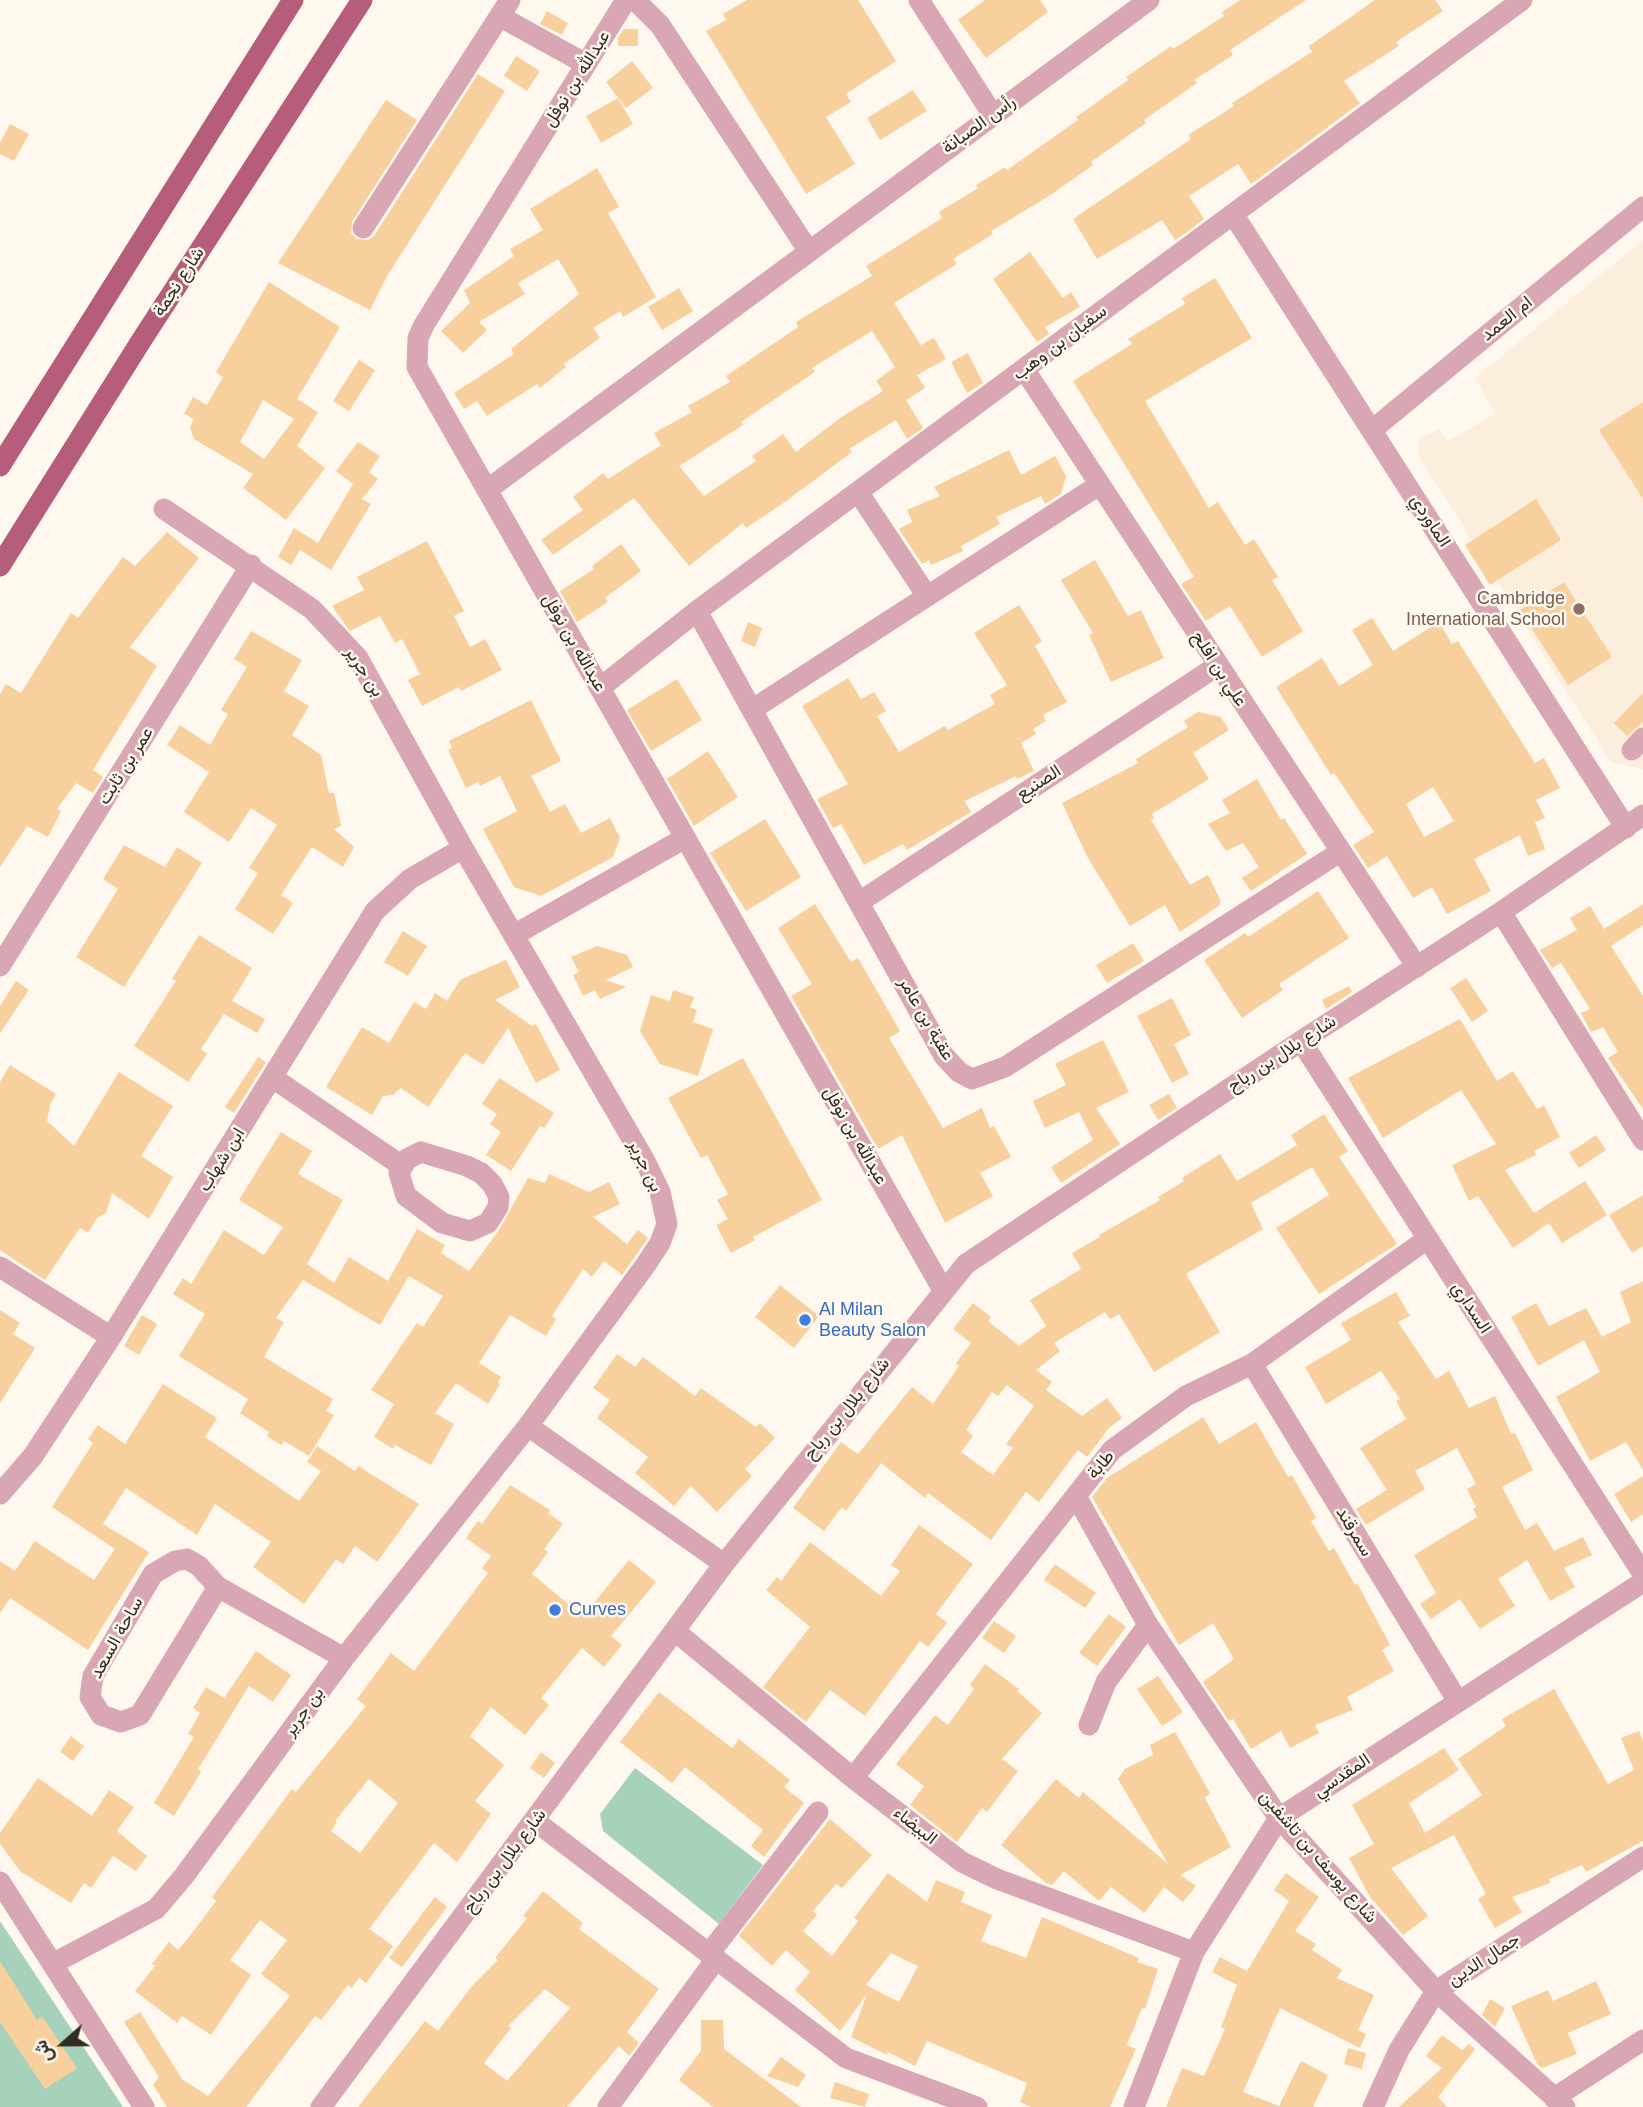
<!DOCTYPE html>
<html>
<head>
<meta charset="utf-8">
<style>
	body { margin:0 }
	#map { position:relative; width:1643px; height:2107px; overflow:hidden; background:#fff8ee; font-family:Arial,Vazirmatn,sans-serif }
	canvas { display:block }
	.north { position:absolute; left:28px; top:2009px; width:70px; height:70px; -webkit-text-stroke:5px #fff8ee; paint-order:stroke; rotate:249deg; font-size:19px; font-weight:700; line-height:28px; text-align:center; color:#332c23 }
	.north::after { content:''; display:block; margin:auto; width:24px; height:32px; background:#332c23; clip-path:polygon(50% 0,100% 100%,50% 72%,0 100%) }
</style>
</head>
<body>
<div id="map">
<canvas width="1643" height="2107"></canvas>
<div class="north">ش</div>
</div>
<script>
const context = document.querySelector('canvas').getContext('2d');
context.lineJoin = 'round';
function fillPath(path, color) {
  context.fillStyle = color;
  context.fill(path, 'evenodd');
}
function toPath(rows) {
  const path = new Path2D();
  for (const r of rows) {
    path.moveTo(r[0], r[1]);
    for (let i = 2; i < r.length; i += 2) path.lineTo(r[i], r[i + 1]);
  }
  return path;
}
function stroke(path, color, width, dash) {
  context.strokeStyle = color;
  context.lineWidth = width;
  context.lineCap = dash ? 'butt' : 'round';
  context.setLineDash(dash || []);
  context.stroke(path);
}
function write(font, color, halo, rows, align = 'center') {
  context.font = font + ' Arial,Vazirmatn,sans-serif';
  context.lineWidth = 5;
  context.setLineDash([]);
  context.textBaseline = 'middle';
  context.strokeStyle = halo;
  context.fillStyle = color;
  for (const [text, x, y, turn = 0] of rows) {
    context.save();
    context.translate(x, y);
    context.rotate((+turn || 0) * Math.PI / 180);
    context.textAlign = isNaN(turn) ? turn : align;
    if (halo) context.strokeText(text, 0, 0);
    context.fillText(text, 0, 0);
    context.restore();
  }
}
const built = toPath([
	[1643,240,1643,769,1611,762,1418,455,1419,438,1440,429,1447,442,1495,414,1475,378]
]);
const green = toPath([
	[635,1768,763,1865,719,1924,603,1831,600,1814],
	[0,1921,123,2107,0,2107]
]);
const building = toPath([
	[747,0,858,0,896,61,846,94,851,102,826,117,855,164,806,194,706,31,726,20,723,14],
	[985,0,1040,0,1048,12,986,58,958,20],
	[1240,0,1306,0,1230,50,1233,55,1194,80,1197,83,1144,120,1146,123,1091,162,1093,165,1049,196,991,231,993,234,953,259,957,264,894,303,921,345,934,338,946,359,917,375,925,388,906,400,923,428,907,439,896,420,849,449,852,452,785,502,746,528,743,523,689,566,634,498,553,555,541,540,583,510,573,497,603,473,608,479,661,445,654,433,692,412,688,406,730,382,726,376,798,327,796,322,872,276,866,266,942,218,939,212,978,188,976,185,1005,167,1007,170,1078,120,1076,117,1128,80,1126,77,1171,46,1173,49,1224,16,1222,12],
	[872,331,895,367,876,381,883,391,840,418,796,452,783,434,752,456,756,461,704,496,679,466,743,425,741,422,815,372,812,368],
	[1375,0,1435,0,1443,11,1396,42,1399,46,1344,81,1360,103,1261,177,1251,184,1238,164,1189,196,1204,219,1187,232,1175,240,1162,220,1097,259,1073,219,1191,139,1188,135,1234,106,1232,103,1312,52,1309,46],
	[547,11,568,23,562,35,540,24],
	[624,29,638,29,638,46,618,46,618,38],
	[516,56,540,71,527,91,504,76],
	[632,61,653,88,626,108,606,82],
	[478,74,505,91,387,276,370,310,278,263,386,100,417,120,352,222,351,233,357,239,368,240,374,236],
	[913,90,927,111,880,140,867,118],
	[618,98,633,124,601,143,586,116],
	[10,124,29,134,14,161,0,154,0,143],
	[597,168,619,207,608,213,656,297,623,317,620,311,593,328,600,338,564,364,566,367,540,388,537,384,487,416,477,401,464,409,454,393,514,354,511,349,579,294,558,259,518,283,525,294,479,322,487,330,463,353,441,331,470,303,464,290,514,256,510,249,543,230,530,209],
	[1030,252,1063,298,1071,292,1080,307,1045,327,1049,334,1037,342,993,279],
	[1215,278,1252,338,1145,401,1209,508,1218,502,1245,545,1254,539,1278,577,1272,580,1303,631,1262,657,1230,606,1206,621,1181,584,1194,577,1073,381,1132,344,1128,339,1185,304,1182,298],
	[269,282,340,327,297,399,318,412,297,446,325,468,286,520,243,488,253,474,194,439,190,427,194,419,184,414,193,397,207,405,223,377,216,372],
	[263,400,294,419,264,459,240,442],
	[679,288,693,311,662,330,648,307],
	[968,353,983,383,967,393,951,362],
	[359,360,375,370,349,411,333,401],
	[1643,402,1643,499,1599,430],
	[358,442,380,456,369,472,378,479,362,499,371,504,331,570,300,550,291,565,278,557,294,528,318,543,353,484,336,471],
	[1009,450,1021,475,1055,456,1066,476,1061,494,1045,504,1041,496,996,517,1000,524,961,546,963,551,931,565,929,560,922,564,899,529,912,522,907,510,940,496,934,487],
	[1536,499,1561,540,1490,585,1465,545],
	[167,532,199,558,130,647,157,666,93,770,103,777,93,793,76,783,57,809,61,811,48,837,27,826,0,867,0,694,6,684,21,693,71,613,78,618,123,557,135,566],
	[427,541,464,611,454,616,470,647,485,639,502,670,461,691,459,687,422,706,408,680,420,674,402,639,395,643,380,616,350,631,332,606,364,590,357,577],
	[621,544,641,571,605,598,608,602,577,622,560,591,594,569,592,566],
	[1095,560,1128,616,1141,610,1164,658,1111,682,1089,635,1093,633,1061,580],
	[1564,582,1612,657,1568,685,1520,610],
	[1019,605,1042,641,1035,646,1067,702,1043,715,1046,721,1033,729,1036,734,1021,743,1034,771,1017,779,1016,776,965,801,971,812,907,850,903,844,864,865,841,824,833,828,817,799,848,784,802,706,848,678,861,699,874,692,886,711,877,716,899,752,945,726,948,730,995,704,990,695,1007,685,974,633],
	[1372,618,1393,651,1439,622,1452,644,1458,641,1535,763,1544,758,1560,788,1536,800,1545,818,1535,822,1545,849,1528,856,1520,835,1474,859,1491,891,1447,914,1432,887,1413,898,1387,856,1368,868,1353,845,1374,832,1334,773,1331,775,1276,687,1322,658,1339,686,1373,665,1352,630],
	[1433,787,1454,821,1424,837,1406,804],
	[748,622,762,628,755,647,741,641],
	[251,631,302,660,284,691,309,706,292,735,321,755,329,793,334,793,341,826,334,829,354,847,343,867,312,847,281,895,293,903,273,934,235,909,258,873,249,868,277,825,251,808,229,842,184,812,209,772,167,745,180,725,210,745,228,714,221,710,247,667,234,659],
	[677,679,702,720,651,751,627,710],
	[1643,693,1643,722,1627,736,1614,723],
	[531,700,561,761,531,776,550,812,565,804,581,833,610,818,620,838,613,857,541,896,514,887,483,829,517,811,500,776,480,786,478,782,466,788,448,750,452,748,449,741],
	[1198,712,1221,717,1229,730,1193,753,1209,779,1152,814,1154,818,1151,820,1190,885,1208,875,1220,899,1220,905,1180,932,1165,905,1130,926,1088,858,1062,803,1138,763,1136,759,1188,727,1184,721],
	[708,751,738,797,694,826,667,779],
	[1257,779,1281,820,1284,818,1307,854,1251,891,1242,878,1259,867,1243,843,1226,851,1208,824,1230,813,1222,800],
	[765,819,801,877,746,911,710,853],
	[124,845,165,867,177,847,202,863,124,987,76,957,118,889,103,879],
	[1318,891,1349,938,1279,984,1283,990,1242,1018,1204,960,1245,933,1248,937],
	[815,904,851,962,858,958,900,1031,889,1038,943,1128,982,1108,990,1128,994,1126,1011,1157,980,1173,993,1196,945,1223,902,1135,878,1149,791,996,812,984,778,928],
	[1643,904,1643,925,1611,946,1643,996,1643,1109,1608,1058,1618,1052,1603,1027,1591,1032,1581,1013,1590,1009,1561,963,1552,968,1540,950,1577,930,1570,918,1590,906,1604,929],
	[403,931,427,946,408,976,384,962],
	[199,935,252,968,232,1001,265,1019,257,1033,224,1014,201,1049,207,1054,188,1082,134,1046,176,981,172,979],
	[1133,943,1144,961,1107,983,1096,965],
	[597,946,627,955,633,967,606,980,626,987,600,999,595,990,583,996,573,975,579,972,571,957],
	[506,960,520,987,495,1000,532,1026,536,1024,560,1070,536,1083,508,1028,483,1065,465,1053,428,1107,401,1088,393,1095,383,1096,372,1115,326,1087,362,1027,389,1043,414,1002,426,1009,435,993,447,1001,460,980],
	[1466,978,1488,1011,1472,1022,1450,988],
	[16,981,29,990,0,1033,0,1006],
	[1349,986,1352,992,1326,1009,1322,1000],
	[673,990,694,997,690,1007,697,1010,693,1022,713,1029,698,1076,660,1064,640,1031,651,995,670,1001],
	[1172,998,1191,1035,1174,1044,1189,1074,1172,1083,1137,1016],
	[1460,1019,1497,1081,1513,1071,1537,1109,1544,1105,1560,1137,1534,1151,1536,1155,1505,1170,1534,1213,1585,1181,1607,1215,1562,1243,1549,1223,1513,1248,1478,1196,1469,1201,1452,1165,1496,1144,1461,1090,1383,1138,1348,1078],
	[1103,1040,1129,1092,1096,1108,1120,1144,1061,1183,1051,1167,1093,1140,1079,1112,1045,1128,1033,1101,1066,1085,1055,1064],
	[258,1057,266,1062,234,1113,225,1107],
	[743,1058,822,1200,753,1237,755,1240,731,1253,716,1225,728,1219,717,1200,728,1194,707,1155,701,1158,668,1098],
	[10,1065,56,1094,50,1105,47,1121,74,1146,119,1072,173,1106,141,1156,173,1177,149,1219,112,1193,106,1213,97,1218,88,1233,80,1228,45,1280,0,1250,0,1082],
	[499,1078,554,1113,544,1128,540,1126,511,1171,486,1155,501,1132,490,1124,497,1114,482,1104],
	[1169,1094,1177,1108,1158,1120,1149,1105],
	[1324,1114,1348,1151,1339,1157,1397,1244,1319,1294,1276,1228,1329,1195,1312,1167,1251,1203,1263,1229,1186,1274,1220,1332,1154,1372,1119,1314,1110,1319,1105,1312,1054,1343,1060,1351,1036,1370,1052,1382,1046,1390,1082,1416,1107,1398,1122,1418,1109,1428,1087,1457,1078,1450,1039,1502,1026,1492,991,1540,928,1493,925,1498,881,1463,846,1511,842,1507,824,1531,793,1508,841,1442,858,1454,912,1387,933,1404,959,1366,956,1363,971,1343,953,1329,973,1303,991,1317,988,1321,1019,1346,1046,1326,1030,1300,1081,1269,1072,1253,1100,1237,1099,1235,1160,1200,1158,1197,1184,1181,1182,1178,1220,1154,1237,1181,1297,1145,1291,1135],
	[1007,1385,1034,1406,1006,1444,1013,1448,993,1475,961,1452,973,1436,966,1430,992,1392,998,1396],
	[281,1132,312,1151,298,1174,343,1200,307,1264,334,1283,349,1257,388,1281,417,1229,445,1245,441,1253,469,1271,499,1230,528,1178,545,1183,549,1174,589,1192,609,1182,620,1204,593,1217,627,1244,638,1230,648,1238,622,1275,604,1261,592,1277,583,1269,552,1316,556,1319,546,1336,510,1315,479,1363,501,1377,498,1382,500,1384,488,1404,456,1383,435,1413,454,1424,431,1465,395,1445,393,1449,374,1437,394,1404,371,1390,417,1323,423,1327,443,1296,409,1276,380,1325,303,1280,276,1318,284,1322,264,1357,333,1399,326,1411,334,1415,309,1456,284,1441,281,1445,267,1436,269,1432,240,1413,248,1399,179,1356,205,1314,173,1294,183,1278,191,1284,224,1230,264,1255,283,1227,239,1200],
	[1596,1135,1606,1150,1579,1168,1569,1153],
	[1643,1195,1643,1246,1632,1253,1609,1215],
	[1643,1281,1643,1470,1626,1442,1590,1461,1556,1397,1600,1372,1584,1340,1538,1366,1511,1317,1536,1303,1549,1326,1586,1308,1602,1337,1631,1322,1620,1292],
	[780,1285,819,1316,794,1348,755,1317],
	[1396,1292,1410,1316,1398,1322,1436,1379,1449,1371,1469,1408,1495,1396,1511,1434,1515,1433,1533,1470,1502,1487,1525,1530,1537,1523,1554,1551,1583,1537,1592,1555,1564,1568,1575,1587,1550,1601,1527,1560,1498,1579,1515,1606,1480,1629,1460,1599,1431,1619,1420,1604,1436,1593,1414,1555,1477,1517,1473,1509,1476,1507,1467,1489,1476,1484,1457,1448,1415,1471,1425,1489,1366,1525,1356,1509,1387,1490,1360,1448,1406,1419,1396,1401,1400,1399,1381,1371,1326,1404,1305,1367,1351,1340,1341,1323],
	[0,1310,20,1323,13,1334,35,1348,0,1403],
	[142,1315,157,1324,139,1355,124,1346],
	[617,1354,635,1367,643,1357,695,1396,701,1388,756,1427,760,1423,775,1438,745,1469,752,1476,717,1512,691,1486,674,1506,635,1473,648,1457,597,1418,610,1400,593,1388],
	[163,1384,217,1418,205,1437,299,1501,321,1471,307,1462,317,1446,355,1471,358,1466,419,1504,377,1562,355,1546,343,1564,336,1559,304,1604,253,1567,271,1542,215,1504,197,1535,126,1488,103,1524,149,1552,88,1650,10,1598,0,1613,0,1561,15,1571,35,1541,94,1580,115,1549,52,1507,93,1443,88,1439,98,1425,125,1444],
	[1203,1417,1219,1444,1256,1422,1288,1477,1292,1475,1316,1518,1311,1521,1329,1551,1334,1548,1355,1585,1357,1583,1390,1645,1382,1650,1394,1671,1347,1697,1353,1710,1315,1725,1319,1733,1290,1748,1281,1731,1251,1749,1233,1719,1229,1721,1203,1682,1234,1659,1213,1623,1179,1645,1092,1497,1107,1478],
	[1643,1476,1643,1514,1631,1522,1614,1494],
	[510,1485,550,1510,548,1513,563,1524,544,1549,548,1552,532,1574,579,1613,584,1615,629,1560,656,1582,611,1636,622,1645,604,1667,582,1648,541,1698,549,1705,525,1735,491,1707,470,1736,504,1765,475,1801,491,1814,457,1862,434,1843,369,1929,393,1946,366,1983,359,1978,352,1988,348,1985,321,2020,315,2016,246,2107,167,2107,153,2085,159,2077,124,2022,140,2012,182,2079,208,2096,290,1996,261,1974,287,1940,260,1920,230,1960,251,1975,211,2035,182,2016,177,2023,135,1991,155,1966,152,1964,169,1942,178,1950,189,1937,216,1901,212,1897,292,1789,296,1792,366,1706,357,1699,391,1653,414,1671,488,1573,482,1568,491,1556,466,1538,478,1521,482,1524],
	[369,1779,398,1803,360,1853,331,1831,337,1822,335,1821],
	[919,1525,973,1564,936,1614,947,1623,928,1647,920,1641,865,1716,830,1690,806,1722,763,1687,810,1627,766,1590,777,1577,781,1581,810,1542,881,1596,900,1571,891,1565],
	[1055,1564,1096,1593,1085,1608,1044,1580],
	[1109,1614,1126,1627,1097,1666,1079,1653],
	[994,1621,1016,1636,1004,1653,982,1638],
	[256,1651,291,1675,273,1702,249,1686,198,1769,201,1772,174,1816,154,1803,194,1737,188,1734,200,1713,193,1708,206,1687,224,1698],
	[985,1664,1019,1689,1017,1691,1042,1713,1002,1759,1018,1771,987,1812,982,1808,957,1842,910,1805,924,1786,896,1764,935,1715,948,1725,974,1689,970,1685],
	[1158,1676,1183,1712,1162,1726,1137,1689],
	[1554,1689,1608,1784,1634,1770,1621,1738,1639,1731,1643,1741,1643,1841,1586,1872,1582,1865,1549,1879,1550,1883,1512,1897,1522,1912,1495,1928,1478,1899,1486,1894,1454,1835,1391,1868,1428,1916,1403,1935,1370,1897,1349,1858,1374,1844,1352,1805,1444,1748,1459,1770,1409,1803,1425,1833,1482,1795,1458,1759,1506,1726,1502,1719],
	[659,1692,732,1748,739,1739,790,1780,784,1787,804,1803,764,1857,751,1846,763,1830,685,1767,672,1783,620,1742],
	[1175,1732,1210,1793,1205,1798,1231,1847,1180,1875,1196,1886,1183,1902,1164,1887,1144,1913,1111,1887,1099,1901,1064,1871,1052,1885,1046,1883,1001,1845,1056,1779,1079,1798,1083,1792,1168,1864,1118,1779,1125,1769,1153,1755,1150,1745],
	[71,1736,84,1746,73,1761,60,1752],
	[541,1752,555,1763,544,1778,530,1768],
	[38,1778,92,1816,109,1790,134,1807,117,1831,147,1856,136,1871,113,1856,91,1888,84,1883,71,1903,20,1871,0,1844,0,1833],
	[830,1819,872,1855,842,1888,836,1884,813,1911,817,1915,803,1931,832,1956,858,1921,854,1918,888,1873,927,1902,936,1880,965,1892,961,1902,992,1915,981,1941,1026,1958,1042,1917,1139,1958,1137,1962,1158,1969,1145,2009,1142,2008,1127,2045,1136,2049,1110,2107,1031,2107,1020,2102,1027,2083,927,2041,915,2066,888,2052,887,2055,851,2037,867,1994,840,2031,795,1990,810,1972,786,1950,772,1966,739,1936],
	[891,1953,918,1966,899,2002,866,1985],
	[1286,1873,1319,1897,1295,1931,1316,1944,1312,1950,1342,1970,1337,1978,1374,1995,1358,2030,1366,2034,1360,2048,1280,2008,1243,2092,1279,2106,1301,2061,1328,2075,1313,2107,1166,2107,1182,2068,1204,2076,1225,2029,1221,2027,1237,1985,1212,1972,1220,1957,1247,1971,1289,1901,1274,1890],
	[543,1891,583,1923,579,1929,659,1989,627,2032,639,2043,629,2056,619,2046,567,2107,358,2107,425,2021,438,2031,472,1986,498,1960,495,1958,527,1918,523,1916],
	[545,1989,570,2008,507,2081,484,2063,511,2028,508,2026],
	[435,1897,447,1907,402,1967,389,1958],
	[0,1961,37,2020,42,2016,77,2068,45,2089,0,2022],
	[1596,1981,1611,2014,1568,2033,1577,2054,1542,2068,1537,2064,1511,2006,1548,1990,1553,2001],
	[1490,1999,1505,2008,1495,2027,1482,2015],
	[701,2020,723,2020,724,2049,801,2107,713,2107,679,2080,701,2051],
	[1442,2035,1462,2050,1469,2044,1475,2049,1438,2097,1447,2107,1399,2107,1442,2068,1426,2056],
	[1348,2048,1366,2053,1362,2069,1344,2064],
	[781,2057,806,2075,798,2087,767,2076],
	[835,2082,869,2094,865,2107,830,2098]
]);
const minor = toPath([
	[626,0,424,325,418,338,417,367,943,1290],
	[635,0,660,25,808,250],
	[919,0,993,115],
	[501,17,586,64],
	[1233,214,1626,828],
	[363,228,510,0],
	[1024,369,1417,967],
	[1372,430,1643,207],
	[487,490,1149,0],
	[858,492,927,596],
	[697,611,944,1056,959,1072,972,1079,1005,1067,1340,852],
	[600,688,697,611,1522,0],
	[753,709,1099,485],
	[1632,750,1643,738],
	[861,901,1217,666],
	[1501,912,1643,1140],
	[514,935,685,838],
	[0,966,251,565],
	[1301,1041,1643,1574],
	[273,1078,402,1166],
	[421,1152,467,1166,481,1173,492,1184,499,1197,498,1207,488,1223,470,1231,442,1223,406,1196,399,1173,407,1159,421,1152],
	[0,1267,111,1337],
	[1252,1364,1457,1700],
	[528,1426,724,1564],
	[0,1494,33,1456,111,1337,375,911,410,879,463,848],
	[1076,1496,1148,1625,1279,1818,1436,1991,1565,2107],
	[218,1587,140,1715,121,1722,101,1715,90,1697,93,1676,153,1574,175,1561,187,1559,199,1566,218,1587,344,1658],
	[675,1631,853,1778,962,1862,997,1879,1194,1952],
	[1089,1725,1106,1682,1148,1625],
	[853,1778,1112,1450,1186,1396,1252,1364,1427,1239],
	[535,1821,846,2058,977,2107],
	[0,1882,144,2107],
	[709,1954,818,1812],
	[54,1963,156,1909,184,1876,344,1658,528,1426,647,1263,660,1243,667,1224,660,1192,645,1161,463,848,358,658,312,609,164,509],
	[1554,2098,1643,2040],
	[321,2107,724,1564,966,1264,1301,1041,1501,912,1643,815],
	[608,2107,716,1959],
	[1134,2107,1194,1952,1279,1818,1643,1582],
	[1373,2107,1399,2050,1436,1991,1643,1857]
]);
const major = toPath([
	[0,466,293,0],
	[0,566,141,341,362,0]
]);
const markers = [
	[1579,609,7,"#8d6e63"],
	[805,1320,7,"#3f7fe0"],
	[555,1610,7,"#3f7fe0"]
];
const streetNames = [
	["عبدالله بن نوفل",577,79,-58],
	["رأس الصبانة",979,125,-36],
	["شارع نجمة",179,282,-57],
	["ام العمد",1507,319,-39],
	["سفيان بن وهب",1060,343,-37],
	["الماوردي",1430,521,57],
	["عبدالله بن نوفل",574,643,60],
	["علي بن افلح",1219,669,57],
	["بن جرير",364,672,57],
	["عمر بن ثابت",126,766,-58],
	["الصنيع",1039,783,-33],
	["عقبة بن عامر",926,1019,60],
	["شارع بلال بن رباح",1282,1054,-33],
	["عبدالله بن نوفل",855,1136,60],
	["ابن شهاب",222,1160,-58],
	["بن جرير",645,1166,64],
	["السداري",1471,1308,57],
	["شارع بلال بن رباح",847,1409,-51],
	["طابة",1101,1465,-50],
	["سمرقند",1354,1532,59],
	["ساحة السعد",117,1638,-61],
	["بن جرير",304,1712,-54],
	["المقدسي",1342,1776,-34],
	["البيضاء",915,1826,38],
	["شارع يوسف بن تاشفين",1318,1857,49],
	["شارع بلال بن رباح",505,1861,-53],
	["جمال الدين",1484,1960,-33]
];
const educationNames = [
	["Cambridge",1565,599],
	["International School",1565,620]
];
const shopNames = [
	["Al Milan",819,1310],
	["Beauty Salon",819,1331],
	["Curves",569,1610]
];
fillPath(built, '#fceedc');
fillPath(green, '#a6d1bb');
fillPath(building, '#f7d09d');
stroke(minor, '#d9a6b4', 21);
stroke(major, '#b55d7a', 21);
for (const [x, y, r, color] of markers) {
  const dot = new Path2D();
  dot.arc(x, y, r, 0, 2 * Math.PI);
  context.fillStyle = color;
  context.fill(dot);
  stroke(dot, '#fff8ee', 2.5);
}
write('18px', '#332c23', '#fff8ee', streetNames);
write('18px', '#785e54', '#fff8ee', educationNames, 'right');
write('18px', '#366cbe', '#fff8ee', shopNames, 'left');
</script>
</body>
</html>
